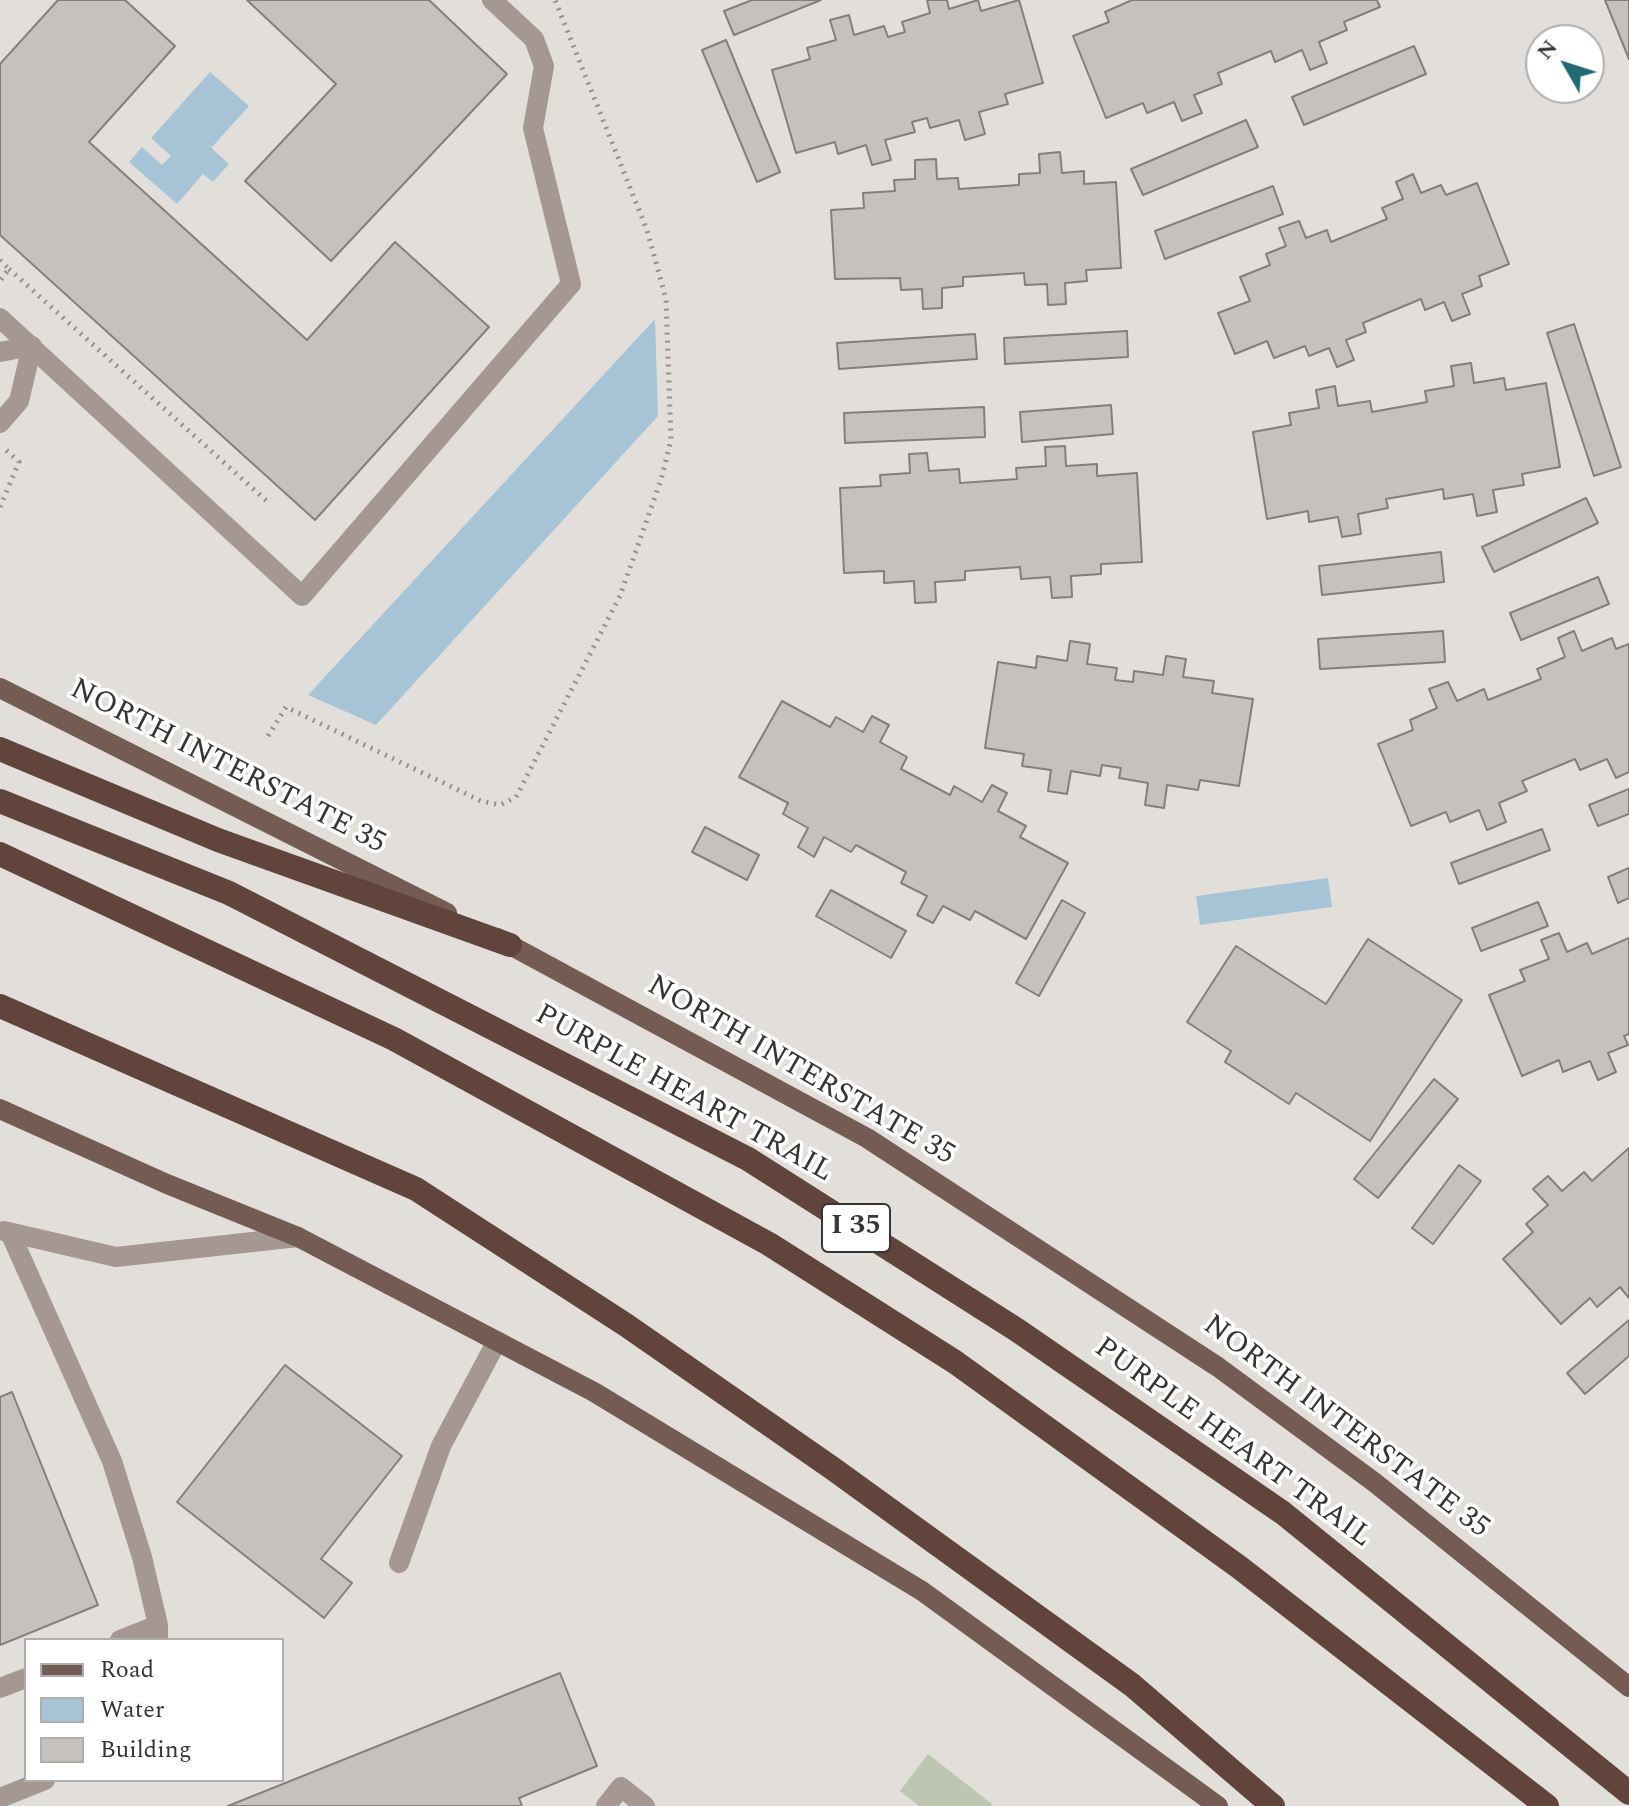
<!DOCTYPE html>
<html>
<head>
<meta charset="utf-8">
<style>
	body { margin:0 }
	#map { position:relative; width:1629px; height:1806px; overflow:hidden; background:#e2dfda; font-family:Spectral,serif }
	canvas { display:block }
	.legend { position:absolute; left:24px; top:1638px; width:260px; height:144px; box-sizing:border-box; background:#fff; border:2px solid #afaead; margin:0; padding:10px 14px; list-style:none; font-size:24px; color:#363533 }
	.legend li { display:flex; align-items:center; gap:16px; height:40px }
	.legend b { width:40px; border:2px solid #afaead }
	.north { position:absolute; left:1525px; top:24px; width:80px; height:80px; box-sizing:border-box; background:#fff; border:2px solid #afaead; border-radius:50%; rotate:309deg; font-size:22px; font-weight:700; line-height:32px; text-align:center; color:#363533 }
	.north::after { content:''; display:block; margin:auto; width:28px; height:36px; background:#1f6a73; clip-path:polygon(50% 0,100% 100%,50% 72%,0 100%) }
</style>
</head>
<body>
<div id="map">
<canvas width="1629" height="1806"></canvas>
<ul class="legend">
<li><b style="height:10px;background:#745b53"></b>Road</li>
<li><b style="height:22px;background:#a6c4d6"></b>Water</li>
<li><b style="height:22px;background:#c5c2be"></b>Building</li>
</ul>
<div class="north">N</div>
</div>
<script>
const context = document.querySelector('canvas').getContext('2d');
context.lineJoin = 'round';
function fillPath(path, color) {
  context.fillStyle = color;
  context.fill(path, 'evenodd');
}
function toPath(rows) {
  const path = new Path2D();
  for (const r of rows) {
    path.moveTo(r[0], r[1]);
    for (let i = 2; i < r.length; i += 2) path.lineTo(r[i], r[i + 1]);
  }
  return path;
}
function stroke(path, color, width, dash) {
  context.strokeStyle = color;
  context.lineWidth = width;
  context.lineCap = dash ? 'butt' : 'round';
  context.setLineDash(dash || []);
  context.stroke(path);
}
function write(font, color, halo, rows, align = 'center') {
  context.font = font + ' Spectral,serif';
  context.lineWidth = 7;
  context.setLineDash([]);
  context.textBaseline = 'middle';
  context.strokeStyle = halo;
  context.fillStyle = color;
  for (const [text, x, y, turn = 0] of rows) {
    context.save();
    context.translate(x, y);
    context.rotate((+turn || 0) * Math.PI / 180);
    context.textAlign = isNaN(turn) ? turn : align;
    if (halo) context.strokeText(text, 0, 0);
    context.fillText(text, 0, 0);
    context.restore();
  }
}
const green = toPath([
	[928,1754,992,1804,991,1806,919,1806,900,1791]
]);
const water = toPath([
	[210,72,249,106,212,147,207,144,229,164,213,182,203,174,177,204,129,162,142,147,162,165,171,156,151,138],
	[655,319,658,416,376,725,308,695],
	[1328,878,1332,907,1200,925,1196,896]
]);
const building = toPath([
	[58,0,125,0,175,46,89,142,307,340,395,242,489,327,315,520,0,235,0,64,58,0],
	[247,0,429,0,507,74,331,261,245,181,336,84,247,0],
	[752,0,821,0,734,35,724,11,752,0],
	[927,0,947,0,949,9,978,0,981,11,1019,0,1043,83,1005,94,1008,104,979,112,985,134,965,140,959,120,930,128,927,118,912,122,915,132,885,140,891,160,872,165,866,145,838,154,835,142,796,153,772,70,810,59,807,48,836,40,830,20,849,15,854,35,884,26,888,37,905,32,902,22,930,13,927,0],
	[1377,0,1380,7,1344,22,1347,30,1319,42,1327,63,1310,70,1302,50,1275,62,1271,51,1218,73,1222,84,1194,95,1202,113,1182,121,1174,102,1147,113,1143,103,1106,118,1073,36,1109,22,1105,12,1132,0,1377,0],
	[1605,0,1629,0,1629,59,1605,0],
	[726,40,780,172,757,182,702,50,726,40],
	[1414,46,1426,74,1304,125,1292,97,1414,46],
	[1246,120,1258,147,1143,195,1131,169,1246,120],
	[1060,152,1062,173,1084,171,1084,184,1116,182,1121,268,1086,270,1087,281,1065,283,1066,304,1048,305,1047,284,1025,285,1024,273,963,277,963,286,942,288,942,308,923,309,922,289,901,290,900,278,835,279,831,210,864,208,863,193,895,191,894,180,915,179,915,160,936,159,937,179,958,178,959,189,1019,185,1019,174,1040,173,1039,154,1060,152],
	[1413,174,1421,193,1441,185,1446,195,1477,183,1509,264,1479,276,1482,286,1462,294,1470,314,1452,321,1444,302,1425,310,1421,299,1363,323,1366,332,1346,340,1354,360,1337,367,1329,348,1309,356,1305,346,1274,358,1267,341,1235,354,1218,313,1250,301,1240,277,1270,265,1266,254,1286,246,1279,228,1299,221,1306,238,1327,230,1331,242,1387,219,1382,208,1403,199,1396,182,1413,174],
	[1273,186,1283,214,1165,259,1155,231,1273,186],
	[1574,324,1621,467,1594,476,1547,333,1574,324],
	[1127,331,1128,357,1005,364,1004,338,1127,331],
	[975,334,977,359,839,369,837,343,975,334],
	[1471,363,1474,383,1504,378,1506,390,1546,383,1560,467,1522,474,1524,485,1493,490,1497,512,1477,516,1473,494,1444,499,1443,489,1386,499,1388,508,1358,514,1361,534,1342,537,1338,517,1309,522,1308,511,1267,519,1253,432,1291,425,1289,413,1319,408,1316,390,1335,386,1338,406,1370,401,1372,412,1427,402,1425,391,1454,386,1451,366,1471,363],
	[1111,405,1113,434,1022,442,1020,412,1111,405],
	[984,407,985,437,845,443,844,413,984,407],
	[1065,446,1066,466,1097,464,1097,476,1137,473,1142,562,1101,564,1101,574,1071,576,1072,597,1052,598,1050,577,1021,579,1020,567,965,571,965,580,935,582,936,602,915,603,914,581,884,583,884,571,844,573,840,488,881,486,880,475,910,473,909,454,927,453,929,471,959,469,960,483,1017,479,1016,468,1046,466,1045,447,1065,446],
	[1586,498,1598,523,1494,572,1482,547,1586,498],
	[1441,552,1444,582,1322,595,1319,566,1441,552],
	[1598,577,1609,604,1521,640,1510,613,1598,577],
	[1443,631,1445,662,1320,669,1318,639,1443,631],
	[1574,631,1582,651,1612,638,1616,649,1629,644,1629,772,1616,778,1607,759,1580,770,1575,759,1522,781,1527,791,1499,803,1506,822,1487,830,1479,810,1450,822,1446,812,1411,826,1378,744,1413,730,1410,720,1437,708,1429,689,1448,682,1457,701,1484,689,1488,700,1541,679,1537,669,1565,657,1558,638,1574,631],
	[1070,641,1090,644,1087,664,1117,668,1115,680,1133,682,1134,671,1163,675,1166,656,1186,659,1183,677,1214,681,1212,693,1253,699,1239,786,1200,780,1198,790,1167,785,1164,808,1145,805,1148,783,1119,778,1121,768,1102,765,1100,776,1071,771,1067,794,1048,791,1051,770,1022,766,1024,754,985,748,998,662,1036,668,1037,656,1067,661,1070,641],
	[782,701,830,727,836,717,863,732,872,716,889,725,880,742,907,757,901,769,950,795,954,786,982,802,992,785,1007,793,998,811,1026,826,1020,837,1068,863,1026,939,975,911,970,920,943,906,933,923,917,915,927,896,901,883,906,872,856,845,851,852,824,837,814,857,798,847,808,828,783,814,788,803,739,777,782,701],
	[1629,789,1629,814,1598,826,1589,805,1629,789],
	[705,827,759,855,747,880,692,852,705,827],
	[1542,829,1550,850,1459,884,1451,863,1542,829],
	[1629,868,1629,898,1618,903,1608,877,1629,868],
	[831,890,906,931,891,958,816,916,831,890],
	[1062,900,1085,913,1039,996,1016,983,1062,900],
	[1538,902,1548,926,1481,951,1472,928,1538,902],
	[1559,933,1567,952,1587,943,1592,954,1629,938,1629,1034,1624,1036,1628,1045,1608,1053,1616,1072,1598,1080,1590,1061,1563,1072,1559,1060,1522,1076,1489,995,1525,981,1520,970,1549,959,1541,940,1559,933],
	[1368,939,1462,1000,1370,1141,1296,1093,1289,1104,1225,1062,1231,1051,1187,1022,1236,946,1326,1004,1368,939],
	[1434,1079,1458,1099,1378,1198,1354,1179,1434,1079],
	[1629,1148,1629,1298,1620,1287,1597,1307,1590,1298,1561,1324,1503,1259,1533,1232,1526,1224,1548,1205,1533,1189,1548,1176,1562,1191,1584,1172,1592,1181,1629,1148],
	[1459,1165,1481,1181,1433,1244,1412,1228,1459,1165],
	[1629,1320,1629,1356,1585,1394,1567,1373,1629,1320],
	[285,1365,402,1456,321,1559,352,1583,324,1618,177,1502,285,1365],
	[12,1392,98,1605,0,1645,0,1397,12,1392],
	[560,1673,597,1766,519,1798,522,1806,228,1806,560,1673]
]);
const path = toPath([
	[0,260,9,269,0,281],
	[9,269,270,504],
	[0,507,19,462,5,449],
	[268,736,286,707,481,801,500,805,516,797,620,596,661,480,671,440,666,299,647,230,555,0]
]);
const minor = toPath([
	[0,318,302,596,571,284,533,128,544,66,534,39,492,0],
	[0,352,32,346],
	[0,423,19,401,32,346],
	[4,1231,116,1257,298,1237],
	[11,1235,112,1461,142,1557,158,1625,158,1640],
	[399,1563,441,1446,497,1341],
	[120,1640,158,1625],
	[0,1688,26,1678],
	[0,1798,45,1780],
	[606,1806,621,1787,645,1806]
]);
const major = toPath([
	[0,688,447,913],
	[497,938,867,1138,1218,1367,1374,1482,1629,1687],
	[0,1109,167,1184,298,1237,594,1392,922,1591,1218,1806]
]);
const highway = toPath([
	[0,749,218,840,510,945],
	[0,801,229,893,748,1159,1017,1330,1283,1513,1629,1793],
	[0,854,394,1039,769,1244,955,1362,1239,1567,1547,1806],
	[0,1006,416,1189,626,1325,832,1468,1132,1685,1273,1806]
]);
const shields = [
	[856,1228,68]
];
const shieldNames = [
	["I 35",856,1228]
];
const streetNames = [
	["NORTH INTERSTATE 35",227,768,27],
	["NORTH INTERSTATE 35",800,1072,30],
	["PURPLE HEART TRAIL",683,1095,29],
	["NORTH INTERSTATE 35",1345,1428,37],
	["PURPLE HEART TRAIL",1232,1444,36]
];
fillPath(green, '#bdc6b0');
fillPath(water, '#a6c4d6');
fillPath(building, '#c5c2be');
stroke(building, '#82807b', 2);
stroke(path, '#93918d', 5, [2, 6]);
stroke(minor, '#a59792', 20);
stroke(major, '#745b53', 20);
stroke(highway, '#61453d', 24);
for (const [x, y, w] of shields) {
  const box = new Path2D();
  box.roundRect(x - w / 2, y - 24, w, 48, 6);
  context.fillStyle = '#fff';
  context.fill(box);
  stroke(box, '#363533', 2);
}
write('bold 28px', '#363533', null, shieldNames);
write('30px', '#363533', '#fff', streetNames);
</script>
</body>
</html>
